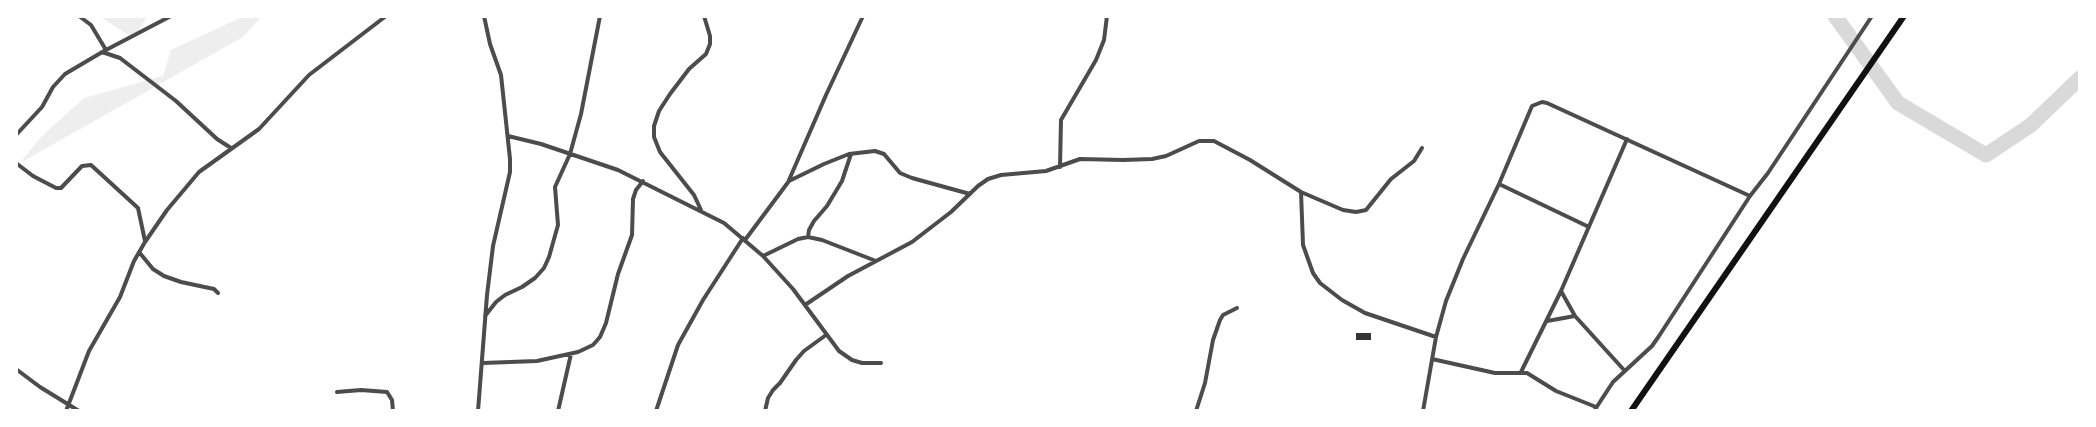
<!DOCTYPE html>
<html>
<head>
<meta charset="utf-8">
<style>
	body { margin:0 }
	#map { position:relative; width:2096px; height:427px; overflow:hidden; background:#fff; font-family:"IBM Plex Sans",sans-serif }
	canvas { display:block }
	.frame { position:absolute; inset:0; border:18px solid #fff; pointer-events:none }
</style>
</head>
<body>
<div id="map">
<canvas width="2096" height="427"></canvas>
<div class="frame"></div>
</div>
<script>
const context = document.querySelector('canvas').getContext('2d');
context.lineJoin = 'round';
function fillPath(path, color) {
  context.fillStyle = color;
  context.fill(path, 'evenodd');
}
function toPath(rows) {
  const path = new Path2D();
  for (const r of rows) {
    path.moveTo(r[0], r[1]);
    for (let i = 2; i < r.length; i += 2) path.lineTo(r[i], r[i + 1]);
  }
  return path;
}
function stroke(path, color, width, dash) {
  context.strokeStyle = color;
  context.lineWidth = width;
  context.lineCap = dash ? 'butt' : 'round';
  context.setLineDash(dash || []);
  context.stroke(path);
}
const green = toPath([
	[99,16,148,16,133,38],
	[244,16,262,16,243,37,20,163,42,136,84,98,163,76,171,50]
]);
const river = toPath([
	[1835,16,1898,103,1986,155,2031,125,2080,78]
]);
const building = toPath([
	[1356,333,1371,333,1371,340,1356,340]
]);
const minor = toPath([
	[79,16,91,25,106,50],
	[102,52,120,58,176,101,217,139,231,148],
	[16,135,42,107,53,87,65,74,104,51,171,16],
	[508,136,541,144,618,170,724,223,763,256,793,289,839,351,852,360,862,363,881,363],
	[16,163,33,176,56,188,61,188,82,166,91,165,138,208,145,241],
	[1060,167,1061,120,1096,60,1104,40,1107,16],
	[789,180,826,95,863,16],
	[1499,184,1589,227],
	[1301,192,1303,245,1313,273,1320,283,1342,300,1365,313,1436,337],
	[701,210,694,195,660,152,654,137,654,126,659,111,670,94,689,69,706,54,710,44,710,36,704,16],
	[808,237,809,230,814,221,827,206,842,181,851,154],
	[745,240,789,181,824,164,849,154,875,151,884,154,900,173,912,178,970,194],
	[139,252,153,269,164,276,181,282,214,289,218,293],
	[763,256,798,239,808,237,822,240,876,261],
	[1561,291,1575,316,1624,370],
	[805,305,848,276,912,242,951,212,978,186,988,179,1001,175,1046,171,1080,159,1123,160,1152,159,1166,156,1199,141,1214,141,1250,160,1301,192,1343,210,1356,212,1366,210,1391,179,1414,161,1422,148],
	[485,316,496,302,505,295,522,287,535,278,544,268,549,257,558,225,555,187,570,154,581,114,600,16],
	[1547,321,1575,316],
	[1432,359,1495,373,1527,373,1556,391,1596,407],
	[483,363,537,361,578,352,593,345,600,337,606,323,618,274,632,235,633,199,636,190,643,181],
	[16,369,40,387,79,411],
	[1521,372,1561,291,1627,139],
	[337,392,361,390,387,392,392,400,393,411],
	[66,411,89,351,120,297,134,261,145,242,167,210,199,172,259,129,309,75,386,16],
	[478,411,487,295,493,246,510,172,510,159,501,75,490,44,484,16],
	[558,411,571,354],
	[656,411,678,345,703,300,743,238],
	[765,411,768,398,773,390,780,383,796,360,804,351,826,335],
	[1196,411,1205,383,1213,340,1220,320,1223,315,1237,308],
	[1423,411,1436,337,1446,301,1463,259,1499,184,1532,106,1542,102,1547,103,1750,196],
	[1594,411,1613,382,1652,346,1659,336,1750,196,1768,173,1872,16]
]);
const trunk = toPath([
	[1631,411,1904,16]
]);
fillPath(green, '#eee');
stroke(river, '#d9d9d9', 15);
fillPath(building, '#353535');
stroke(minor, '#4c4c4c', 4);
stroke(trunk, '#111', 6);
</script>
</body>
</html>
